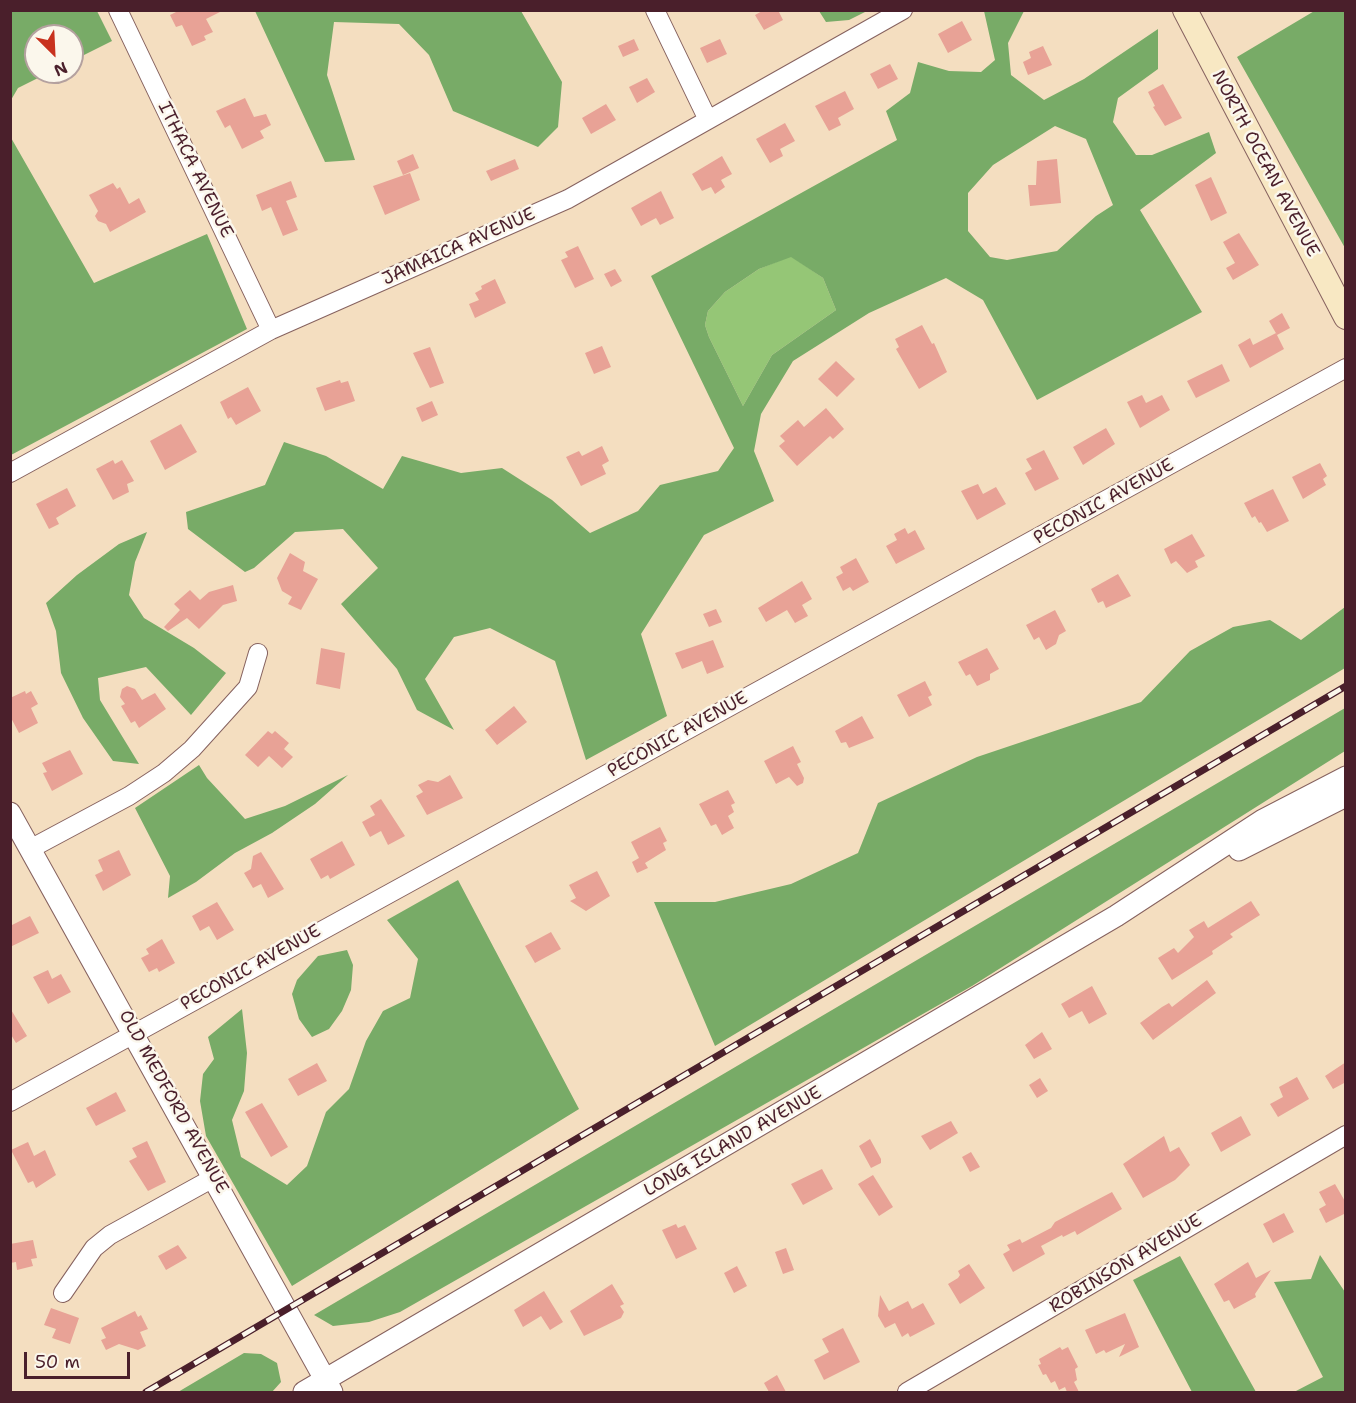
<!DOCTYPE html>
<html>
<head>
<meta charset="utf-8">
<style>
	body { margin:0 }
	#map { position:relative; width:1356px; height:1403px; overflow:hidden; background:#f4dec0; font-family:"Shantell Sans",sans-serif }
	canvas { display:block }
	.frame { position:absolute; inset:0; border:12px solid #4a1f2b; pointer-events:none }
	.north { position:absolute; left:24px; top:24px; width:60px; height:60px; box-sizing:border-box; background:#fbf7ec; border:2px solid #b4a19f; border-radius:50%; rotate:156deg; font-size:16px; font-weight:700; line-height:24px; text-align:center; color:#4a1f2b }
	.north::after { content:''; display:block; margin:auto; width:21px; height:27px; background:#c8321e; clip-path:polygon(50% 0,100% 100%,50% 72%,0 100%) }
	.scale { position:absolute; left:24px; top:1352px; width:106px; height:27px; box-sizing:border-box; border:3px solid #4a1f2b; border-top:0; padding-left:8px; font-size:18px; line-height:21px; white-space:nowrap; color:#4a1f2b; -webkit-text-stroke:4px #fbf7ec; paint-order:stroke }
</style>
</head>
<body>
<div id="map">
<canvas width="1356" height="1403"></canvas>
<div class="frame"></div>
<div class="north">N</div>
<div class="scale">50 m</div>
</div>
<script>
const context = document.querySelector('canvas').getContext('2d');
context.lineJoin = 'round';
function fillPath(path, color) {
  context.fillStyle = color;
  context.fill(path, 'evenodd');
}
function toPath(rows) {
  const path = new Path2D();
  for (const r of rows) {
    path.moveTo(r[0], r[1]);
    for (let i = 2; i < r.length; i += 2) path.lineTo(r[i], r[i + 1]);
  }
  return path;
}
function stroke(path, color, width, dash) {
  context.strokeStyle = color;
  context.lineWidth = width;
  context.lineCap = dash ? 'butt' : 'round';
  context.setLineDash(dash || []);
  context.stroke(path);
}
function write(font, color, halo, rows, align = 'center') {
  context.font = font + ' "Shantell Sans",sans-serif';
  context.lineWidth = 5;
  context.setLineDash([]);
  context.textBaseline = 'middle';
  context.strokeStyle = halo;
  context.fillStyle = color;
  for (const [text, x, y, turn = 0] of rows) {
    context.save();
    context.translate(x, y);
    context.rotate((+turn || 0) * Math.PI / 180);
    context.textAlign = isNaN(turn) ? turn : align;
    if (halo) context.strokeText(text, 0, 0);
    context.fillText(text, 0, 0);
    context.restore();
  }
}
const green = toPath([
	[791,256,823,278,836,310,772,355,743,406,709,337,705,325,708,311,725,292,759,269]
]);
const forest = toPath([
	[11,10,97,11,112,41,72,61,72,36,36,36,36,72,50,72,18,88,11,100],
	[1316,10,1345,11,1345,248,1237,57],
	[255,11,521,11,562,82,558,127,538,147,453,111,429,55,399,24,334,22,327,75,355,160,325,162],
	[819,11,867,11,849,20,826,22],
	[984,11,1024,11,1008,43,1011,75,1044,100,1084,79,1158,29,1158,69,1118,98,1113,122,1136,155,1152,155,1209,132,1216,153,1140,210,1202,312,1037,400,983,300,946,278,869,313,793,361,761,414,754,451,774,501,704,535,641,634,667,716,586,760,555,661,490,628,454,637,425,679,454,730,417,710,397,669,341,604,378,568,343,529,295,532,254,568,245,572,188,529,186,512,265,485,284,442,326,456,383,489,402,456,461,473,502,468,552,500,590,533,638,511,660,485,718,471,734,448,651,276,897,140,886,111,910,93,918,62,949,71,981,72,995,60],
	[1055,126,1086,139,1113,205,1096,216,1057,251,1007,260,990,257,968,231,968,193,993,165],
	[791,257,823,278,836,310,772,355,743,406,709,337,705,325,708,311,725,292,759,269],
	[10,136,94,283,207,234,247,329,11,455],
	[147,532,135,562,129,595,144,618,194,648,226,673,191,715,146,667,98,678,100,700,139,764,113,761,83,718,61,673,56,631,46,603,77,575,119,544],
	[1345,607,1345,668,715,1046,654,902,715,902,791,884,858,853,878,803,977,757,1141,702,1190,651,1233,627,1270,620,1301,640],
	[1345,708,1345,751,972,986,400,1312,369,1322,333,1326,314,1315],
	[199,765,207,778,245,819,285,806,348,775,315,804,272,833,235,853,196,882,168,898,170,876,135,808],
	[458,880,579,1109,292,1286,206,1136,200,1101,203,1074,214,1059,208,1037,242,1009,247,1053,244,1091,232,1120,241,1157,287,1185,307,1166,326,1112,349,1089,366,1041,383,1011,410,998,418,959,387,920],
	[347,950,353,965,351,990,342,1011,329,1029,312,1037,299,1019,292,994,297,980,318,956],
	[1320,1255,1345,1292,1345,1392,1294,1392,1323,1377,1274,1282,1311,1279],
	[1180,1256,1256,1392,1192,1392,1133,1280],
	[244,1353,261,1354,277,1363,281,1382,272,1392,178,1392]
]);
const building = toPath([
	[180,10,224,10,206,19,213,32,204,36,206,40,192,46,182,25,176,27,170,15],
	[764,10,778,10,783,20,764,30,755,15],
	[962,21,972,40,948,53,938,34],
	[634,39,639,50,623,57,618,46],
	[720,39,727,54,707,63,700,48],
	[1043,46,1052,65,1028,75,1023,62,1031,58,1029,52],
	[890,64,898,79,878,89,870,74],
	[647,78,655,92,637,103,629,87],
	[1163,84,1182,118,1165,126,1153,107,1155,106,1148,92],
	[845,91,854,109,838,118,841,125,829,131,815,106],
	[245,98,254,117,266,114,271,125,260,131,264,138,242,149,230,125,225,128,216,111],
	[606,104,616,120,591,134,582,118],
	[785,123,795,141,780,149,783,156,770,163,756,139],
	[413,154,419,168,403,175,397,161],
	[722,156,732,174,721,180,725,187,715,194,711,187,702,191,692,174],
	[515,159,519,169,491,181,486,171],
	[1057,159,1061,203,1030,206,1028,185,1036,185,1037,161],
	[410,173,420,200,385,215,373,186],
	[1211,177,1227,213,1211,221,1195,185],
	[291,181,297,197,286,201,298,230,283,236,271,207,262,211,256,195],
	[113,183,117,189,120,187,129,204,139,198,146,212,110,232,106,224,98,221,95,216,98,211,89,195],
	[661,191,674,218,660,225,656,218,641,226,631,208],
	[1239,233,1259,265,1233,280,1226,268,1235,263,1223,242],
	[578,246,594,279,575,288,561,260,568,257,565,252],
	[615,269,622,281,611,287,604,274],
	[495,279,506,303,475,318,469,304,479,300,475,293,482,289,481,286],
	[1282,313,1290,328,1277,335,1269,321],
	[922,325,932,344,934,343,947,372,919,389,896,349,899,347,895,339],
	[1276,333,1284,349,1250,368,1238,345,1250,338,1253,345],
	[602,346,611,367,594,374,585,353],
	[430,347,444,383,430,388,413,353],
	[836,361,855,379,837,397,818,379],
	[1222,364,1230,381,1196,398,1187,381],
	[340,380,341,383,348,381,355,401,325,411,316,388],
	[248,387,261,411,236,425,231,417,228,419,220,402],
	[1142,395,1146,403,1162,395,1170,410,1140,428,1127,402],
	[432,401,438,415,422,422,416,408],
	[826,408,844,429,833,439,830,436,797,466,779,446,785,441,780,436,798,420,804,427],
	[181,424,197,452,165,470,150,441],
	[1106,428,1115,444,1083,465,1073,447],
	[602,446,609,461,602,465,606,474,581,486,566,457,579,451,582,456],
	[1044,450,1059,479,1035,491,1025,473,1032,469,1026,459],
	[113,460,115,464,122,460,134,481,127,484,129,492,113,500,96,469],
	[1320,463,1327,476,1323,479,1326,485,1303,499,1292,477],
	[978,484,983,494,996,487,1006,504,977,520,961,491],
	[67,488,76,506,56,518,59,524,49,529,36,504],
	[1273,489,1289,521,1267,532,1261,522,1259,523,1255,516,1252,518,1244,503],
	[905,528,908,534,915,530,925,549,896,564,886,546,897,540,894,534],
	[1192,534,1205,556,1195,561,1198,567,1187,573,1176,561,1171,564,1164,549],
	[290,553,305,562,303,571,318,579,301,610,288,604,292,597,282,591,277,578],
	[856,558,869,582,853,591,850,587,843,591,836,577,843,573,840,567],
	[1118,574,1131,596,1106,608,1103,601,1098,603,1091,589],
	[802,581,812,599,802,605,808,616,795,623,787,610,766,622,758,608],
	[233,585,237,601,223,605,199,629,187,618,168,631,164,627,180,610,174,604,190,590,200,600,209,592],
	[716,609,722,622,709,627,703,614],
	[1055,610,1066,631,1059,635,1056,644,1046,650,1039,637,1034,640,1026,625],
	[713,640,724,667,707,674,702,661,682,669,675,653],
	[321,648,345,653,340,689,316,684],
	[987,648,999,669,990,674,990,680,977,686,970,674,966,676,958,662],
	[925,681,932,695,928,697,932,705,909,717,897,695],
	[127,686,135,689,142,700,155,693,166,709,139,728,135,721,131,723,121,706,125,704,120,697,122,689],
	[25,691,26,694,31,691,38,704,31,708,38,723,19,733,10,716,10,698],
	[514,706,527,722,497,745,485,730],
	[862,716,874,738,849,748,846,742,841,743,835,731],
	[268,731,272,734,275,731,289,743,284,749,293,757,282,768,269,756,258,767,245,755],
	[793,746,801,762,797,764,804,778,803,783,797,786,789,777,776,784,764,761],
	[70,750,83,774,52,791,43,773,47,772,42,763],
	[450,775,463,798,427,815,416,796,423,792,418,785,428,780,438,782],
	[728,790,735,803,731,805,734,812,728,816,734,828,722,835,716,824,711,826,699,804],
	[381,799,405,836,388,845,381,831,370,837,362,822,375,815,370,806],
	[660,827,667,841,663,843,666,850,645,863,648,868,637,873,632,862,639,858,631,842],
	[342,841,355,865,330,879,328,875,321,879,310,859],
	[119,850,131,875,103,891,95,875,103,871,98,860],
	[261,852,284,889,268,898,261,884,253,888,244,873,251,869,253,856],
	[597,871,610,896,586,911,570,901,576,898,569,885],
	[1251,901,1260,915,1230,934,1233,937,1212,951,1213,954,1172,980,1158,958,1174,948,1178,953,1194,937,1189,930,1204,921,1208,928],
	[217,902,234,930,217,940,209,926,200,931,192,916],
	[30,916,39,933,10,947,10,926],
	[551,932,561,949,535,963,525,946],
	[162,939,175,963,159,972,157,968,149,972,141,958,149,954,146,949],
	[48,970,52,979,61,974,71,992,48,1004,33,977],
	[1207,980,1216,993,1153,1040,1140,1023,1162,1007,1169,1003,1172,1007],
	[1092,986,1107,1014,1089,1024,1082,1011,1069,1018,1061,1004],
	[10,1008,27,1036,16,1043,10,1033],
	[1042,1032,1052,1049,1034,1059,1025,1045],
	[1346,1062,1346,1082,1333,1089,1325,1076],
	[317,1063,327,1081,298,1096,288,1079],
	[1297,1077,1309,1099,1278,1117,1270,1104,1283,1097,1279,1087],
	[1040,1078,1048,1091,1037,1098,1029,1085],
	[116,1092,126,1111,96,1126,86,1108],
	[262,1103,288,1147,271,1157,245,1112],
	[1241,1116,1251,1135,1221,1152,1211,1133],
	[951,1121,958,1133,930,1150,921,1136],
	[1164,1136,1170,1152,1179,1147,1190,1165,1175,1180,1143,1198,1123,1164],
	[870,1139,881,1159,881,1163,871,1168,859,1146],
	[147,1141,166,1182,148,1191,129,1161,137,1157,132,1148],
	[28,1142,34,1156,45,1150,56,1175,36,1188,33,1181,28,1183,11,1150],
	[971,1152,980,1167,970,1172,962,1157],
	[822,1169,833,1189,803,1205,791,1184],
	[873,1175,893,1207,879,1216,858,1184],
	[1335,1184,1346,1203,1346,1213,1326,1223,1319,1209,1326,1205,1319,1192],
	[1112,1192,1122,1209,1077,1235,1075,1231,1063,1237,1062,1235,1041,1246,1045,1254,1013,1272,1003,1254,1010,1250,1007,1245,1020,1239,1022,1243,1051,1228,1055,1222],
	[1284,1213,1294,1232,1273,1243,1263,1224],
	[676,1224,678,1228,685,1225,697,1249,676,1259,662,1230],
	[33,1240,37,1258,31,1259,33,1266,17,1270,16,1262,10,1263,10,1244],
	[178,1245,187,1258,166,1270,158,1256],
	[786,1248,794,1270,783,1274,775,1252],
	[1248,1262,1256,1278,1271,1270,1255,1294,1256,1297,1234,1309,1229,1300,1224,1302,1214,1284],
	[969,1264,985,1288,960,1304,948,1284,958,1278,960,1275,958,1271],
	[737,1266,747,1286,734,1293,724,1273],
	[612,1284,624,1304,620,1306,624,1312,621,1318,584,1336,570,1311],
	[544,1291,563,1322,550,1330,541,1316,523,1327,514,1310],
	[880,1295,889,1311,908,1301,912,1309,923,1303,935,1324,910,1337,908,1333,902,1337,895,1323,885,1328,878,1316],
	[51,1308,79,1318,70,1344,52,1338,56,1329,44,1325],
	[135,1311,138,1317,141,1315,148,1329,140,1332,146,1346,138,1350,119,1344,106,1350,101,1340,106,1338,101,1328],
	[1125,1313,1139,1347,1119,1357,1125,1344,1106,1353,1104,1350,1096,1354,1085,1330],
	[843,1328,860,1362,824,1380,814,1360,829,1352,822,1339],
	[1060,1347,1062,1350,1068,1347,1078,1367,1075,1369,1077,1380,1074,1382,1079,1392,1067,1392,1065,1387,1059,1390,1055,1381,1051,1383,1046,1374,1043,1375,1038,1365,1041,1364,1039,1359],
	[777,1375,786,1392,769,1392,764,1383]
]);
const minor = toPath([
	[118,10,271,330],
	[655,10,708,120],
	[10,473,271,330,568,199,903,10],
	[30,849,129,796,164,773,192,749,248,687,258,653],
	[10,1102,1346,368],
	[63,1293,94,1248,110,1235,215,1177],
	[907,1392,1346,1135]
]);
const tertiary = toPath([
	[10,813,332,1392],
	[1239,850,1346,796],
	[304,1392,1116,916,1263,820,1346,777]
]);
const secondary = toPath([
	[1185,10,1346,317]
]);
const rail = toPath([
	[146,1392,1346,686]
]);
const streetNames = [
	["NORTH OCEAN AVENUE",1265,164,62],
	["ITHACA AVENUE",195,170,64],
	["JAMAICA AVENUE",459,247,-24],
	["PECONIC AVENUE",1104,502,-29],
	["PECONIC AVENUE",678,735,-29],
	["PECONIC AVENUE",251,968,-29],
	["OLD MEDFORD AVENUE",173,1102,61],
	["LONG ISLAND AVENUE",733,1142,-30],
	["ROBINSON AVENUE",1126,1264,-31]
];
fillPath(green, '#95c676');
fillPath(forest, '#78ab67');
fillPath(building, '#e8a296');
stroke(minor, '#86625f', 20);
stroke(tertiary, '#86625f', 23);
stroke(secondary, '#86625f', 26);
stroke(minor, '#fff', 18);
stroke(tertiary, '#fff', 21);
stroke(secondary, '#f8e8c3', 24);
stroke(rail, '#4a1f2b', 7);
stroke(rail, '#fbf7ec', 4.5, [14]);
write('18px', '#4a1f2b', '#fbf7ec', streetNames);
</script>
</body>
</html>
